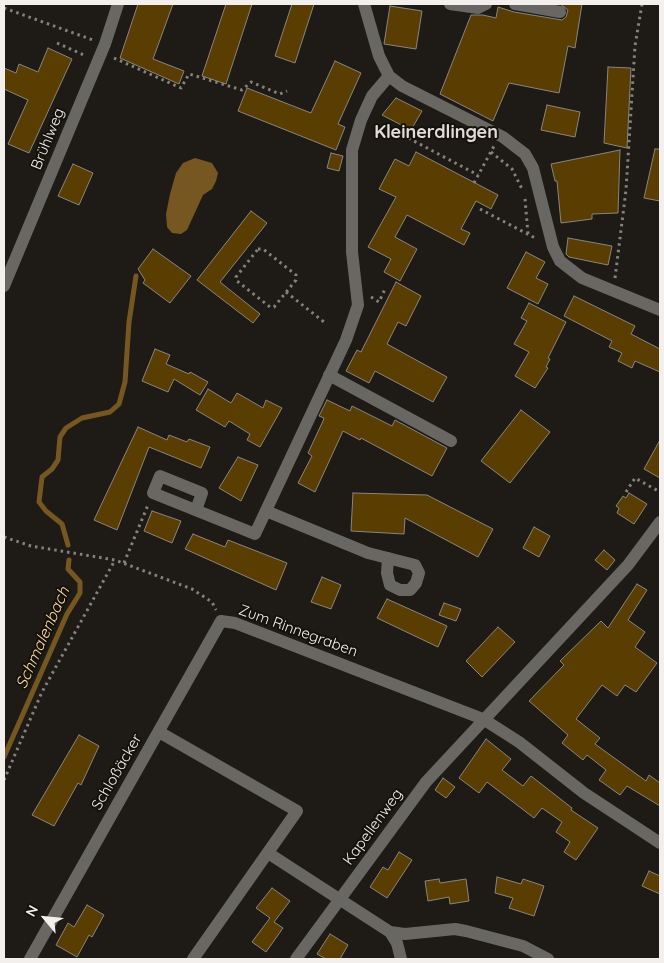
<!DOCTYPE html>
<html>
<head>
<meta charset="utf-8">
<style>
	body { margin:0 }
	#map { position:relative; width:664px; height:963px; overflow:hidden; background:#1e1b16; font-family:Quicksand,sans-serif }
	canvas { display:block }
	.frame { position:absolute; inset:0; border:5px solid #f2efec; pointer-events:none }
	.north { position:absolute; left:20px; top:893px; width:50px; height:50px; -webkit-text-stroke:4px #15120d; paint-order:stroke; rotate:298deg; font-size:14px; font-weight:700; line-height:20px; text-align:center; color:#f2efec }
	.north::after { content:''; display:block; margin:auto; width:18px; height:22px; background:#f2efec; clip-path:polygon(50% 0,100% 100%,50% 72%,0 100%) }
</style>
</head>
<body>
<div id="map">
<canvas width="664" height="963"></canvas>
<div class="frame"></div>
<div class="north">N</div>
</div>
<script>
const context = document.querySelector('canvas').getContext('2d');
context.lineJoin = 'round';
function fillPath(path, color) {
  context.fillStyle = color;
  context.fill(path, 'evenodd');
}
function toPath(rows) {
  const path = new Path2D();
  for (const r of rows) {
    path.moveTo(r[0], r[1]);
    for (let i = 2; i < r.length; i += 2) path.lineTo(r[i], r[i + 1]);
  }
  return path;
}
function stroke(path, color, width, dash) {
  context.strokeStyle = color;
  context.lineWidth = width;
  context.lineCap = dash ? 'butt' : 'round';
  context.setLineDash(dash || []);
  context.stroke(path);
}
function write(font, color, halo, rows, align = 'center') {
  context.font = font + ' Quicksand,sans-serif';
  context.lineWidth = 4;
  context.setLineDash([]);
  context.textBaseline = 'middle';
  context.strokeStyle = halo;
  context.fillStyle = color;
  for (const [text, x, y, turn = 0] of rows) {
    context.save();
    context.translate(x, y);
    context.rotate((+turn || 0) * Math.PI / 180);
    context.textAlign = isNaN(turn) ? turn : align;
    if (halo) context.strokeText(text, 0, 0);
    context.fillText(text, 0, 0);
    context.restore();
  }
}
const water = toPath([
	[195,158,212,163,218,173,216,181,212,189,203,195,187,230,181,234,172,233,167,227,166,214,170,194,176,173,183,163]
]);
const stream = toPath([
	[68,545,62,524,46,511,39,502,42,477,52,469,58,460,60,437,66,428,82,418,110,412,119,404,125,382,129,322,136,276],
	[4,757,67,614,80,593,80,582,68,569,69,560]
]);
const building = toPath([
	[138,4,173,4,153,59,184,71,179,84,120,58,138,4],
	[226,4,252,4,226,84,202,76,226,4],
	[292,4,314,4,295,63,275,56,292,4],
	[560,4,582,4,575,48,568,46,559,93,509,83,493,121,440,94,471,15,483,15,496,18,498,7,514,12,562,20,566,17,568,10,560,4],
	[390,6,422,11,416,49,384,44,390,6],
	[48,48,72,59,29,153,8,144,28,100,4,89,4,68,16,73,19,64,38,72,48,48],
	[335,61,361,73,338,124,345,127,336,150,238,111,247,88,311,113,335,61],
	[608,67,631,68,627,148,604,143,608,67],
	[396,98,422,111,411,130,382,115,396,98],
	[547,105,580,112,575,137,541,130,547,105],
	[655,149,660,149,660,201,644,198,655,149],
	[620,150,618,213,592,214,592,219,561,223,557,181,555,181,551,164,620,150],
	[416,152,498,195,491,209,476,201,461,229,470,233,464,245,407,215,395,237,417,249,400,281,384,272,391,259,368,247,396,197,379,189,395,159,409,166,416,152],
	[331,153,343,156,339,171,327,168,331,153],
	[73,164,93,173,79,205,58,196,73,164],
	[251,211,267,223,220,282,260,314,253,323,197,280,251,211],
	[568,238,612,246,608,265,569,257,566,254,568,238],
	[153,249,191,276,170,303,143,283,145,280,138,269,153,249],
	[526,252,545,262,536,278,548,284,538,304,507,288,526,252],
	[396,282,421,296,406,326,398,322,387,344,447,377,433,402,375,371,369,383,346,371,357,350,361,352,396,282],
	[574,296,635,326,631,334,660,349,660,372,635,361,632,368,618,361,622,353,609,347,612,341,564,316,574,296],
	[529,303,566,322,548,358,550,359,546,367,548,368,535,388,515,376,529,352,514,344,527,321,521,318,529,303],
	[155,349,170,355,166,364,189,374,190,372,208,382,200,395,174,379,168,392,142,381,155,349],
	[208,389,231,403,237,393,263,408,266,400,282,408,260,447,247,440,250,434,229,421,225,427,196,410,208,389],
	[327,400,350,411,352,406,392,426,395,420,447,448,432,476,361,438,360,440,343,431,315,492,298,483,312,456,308,453,323,421,324,418,319,416,327,400],
	[521,410,550,432,510,483,481,461,521,410],
	[138,427,167,440,169,435,187,442,189,439,210,447,201,468,149,447,117,530,94,520,138,427],
	[660,440,660,478,644,469,660,440],
	[238,457,258,465,241,501,219,488,238,457],
	[353,493,427,495,493,529,478,557,405,518,404,534,351,531,353,493],
	[629,493,647,504,634,524,617,513,619,508,616,506,623,496,626,498,629,493],
	[152,511,181,521,172,543,144,531,152,511],
	[534,527,550,536,539,557,523,548,534,527],
	[193,534,225,547,228,540,287,563,276,590,185,549,193,534],
	[604,550,615,560,607,570,595,560,604,550],
	[322,577,341,585,331,609,311,602,322,577],
	[637,584,647,590,628,620,645,632,635,647,657,663,636,692,625,685,617,696,602,685,576,719,600,738,595,744,646,781,649,775,660,783,660,806,627,786,620,795,599,780,606,770,587,755,583,760,562,743,568,735,529,701,564,665,560,661,601,621,608,628,637,584],
	[387,599,447,626,438,647,377,618,387,599],
	[444,603,461,609,456,621,439,615,444,603],
	[498,627,515,642,482,677,466,661,498,627],
	[79,735,99,746,81,785,78,783,54,826,32,815,79,735],
	[486,739,511,759,502,770,523,786,531,776,572,808,571,810,598,828,576,860,564,852,570,842,556,832,562,822,542,808,534,818,487,782,479,793,459,778,486,739],
	[443,778,455,787,446,798,435,790,443,778],
	[399,852,412,860,387,898,370,887,383,867,388,870,399,852],
	[649,871,660,876,660,894,642,886,649,871],
	[497,877,521,884,523,879,544,886,534,916,509,908,513,898,495,893,497,877],
	[439,879,440,883,466,879,469,901,450,904,449,897,428,901,425,881,439,879],
	[272,888,290,901,274,922,283,928,266,952,252,942,270,918,256,908,272,888],
	[87,905,104,915,92,937,89,935,77,957,56,945,68,923,74,927,87,905],
	[330,934,348,945,340,959,326,959,317,954,330,934]
]);
const path = toPath([
	[4,8,93,40],
	[57,43,86,56],
	[114,58,181,88,189,74,242,90,251,82,280,94,287,91],
	[397,132,478,175],
	[491,152,512,169,523,191],
	[474,183,494,146],
	[525,199,528,234],
	[480,209,537,239],
	[258,249,263,249,296,275,296,280,274,307,270,307,237,281,236,277,258,249],
	[615,278,626,190,635,46,642,4],
	[286,292,324,322],
	[371,297,379,302,385,289],
	[626,492,635,478,660,492],
	[4,537,31,546,115,560,192,589,212,602,216,610],
	[124,563,148,505],
	[4,780,42,692,115,560]
]);
const minor = toPath([
	[364,4,379,56,389,76,402,86,503,137,525,154,533,168,553,247,560,261,582,278,660,310],
	[450,4,478,8,486,4],
	[515,4,560,12],
	[4,286,105,44,118,4],
	[329,375,451,441],
	[196,510,202,493,160,476,153,493,255,534,346,340,358,305,352,252,352,150,361,120,372,96,389,76],
	[266,511,368,553,415,565,419,573,416,583,410,590,400,590,390,585,387,573,388,558],
	[159,732,297,811,193,959],
	[268,853,390,932,397,943,401,959],
	[390,932,405,934,455,929,466,931,523,946,548,959],
	[30,959,221,621,235,623,483,719,519,742,584,793,660,843],
	[296,959,426,782,628,565,660,522]
]);
const streetNames = [
	["Brühlweg",48,139,-68],
	["Zum Rinnegraben",298,631,20],
	["Schloßäcker",117,772,-60],
	["Kapellenweg",373,827,-54]
];
const waterNames = [
	["Schmalenbach",43,638,-66]
];
const quarterNames = [
	["Kleinerdlingen",436,133]
];
fillPath(water, '#765722');
stroke(stream, '#765722', 5);
fillPath(building, '#5a3d00');
stroke(building, '#8a857f', 1);
stroke(path, '#85827e', 3, [2.5, 4]);
stroke(minor, '#696764', 12);
write('15px', '#f2efec', '#15120d', streetNames);
write('italic 16px', '#fdd79a', '#15120d', waterNames);
write('bold 18px', '#e2ded6', '#15120d', quarterNames);
</script>
</body>
</html>
